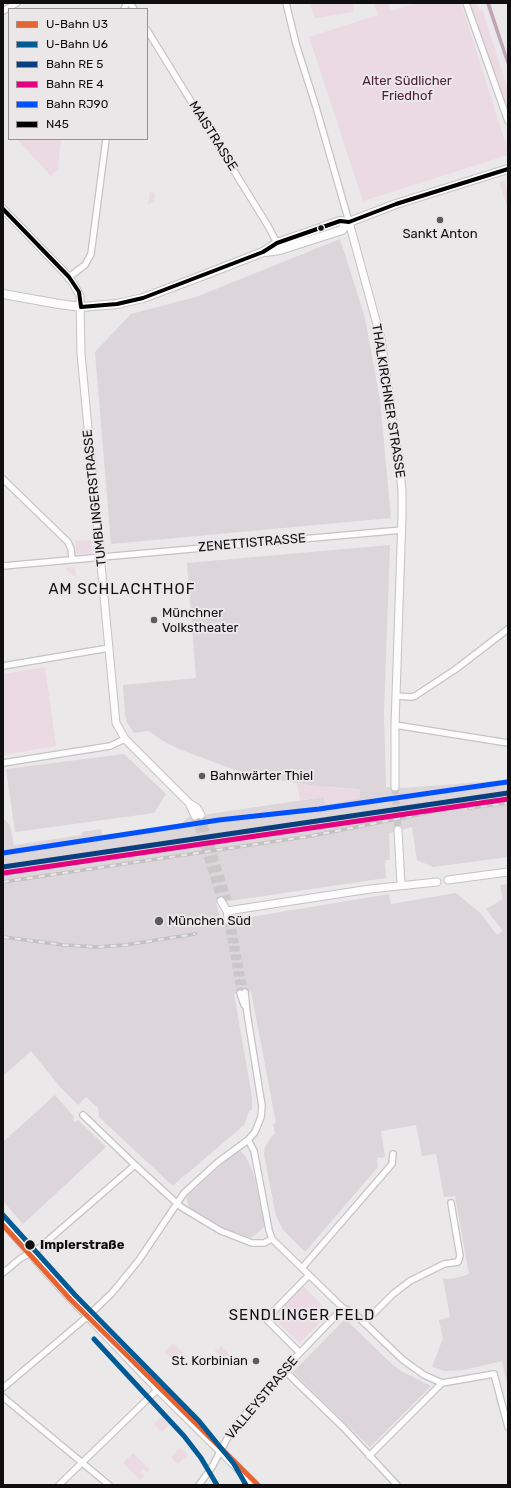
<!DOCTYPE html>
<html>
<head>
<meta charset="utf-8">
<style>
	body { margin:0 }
	#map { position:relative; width:511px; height:1488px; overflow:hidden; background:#eae8e9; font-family:Rubik,sans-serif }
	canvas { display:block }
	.frame { position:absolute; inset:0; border:4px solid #100f10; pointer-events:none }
	.legend { position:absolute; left:8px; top:8px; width:140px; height:132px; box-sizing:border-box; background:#ebe7e9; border:1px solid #939192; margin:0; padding:5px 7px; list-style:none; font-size:12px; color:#100f10 }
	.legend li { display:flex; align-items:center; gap:8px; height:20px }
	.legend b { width:20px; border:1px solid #939192 }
</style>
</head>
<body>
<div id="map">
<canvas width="511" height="1488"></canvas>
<div class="frame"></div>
<ul class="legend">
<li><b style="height:5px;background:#e66432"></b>U-Bahn U3</li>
<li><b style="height:5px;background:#005a96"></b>U-Bahn U6</li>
<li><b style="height:5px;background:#093f7f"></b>Bahn RE 5</li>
<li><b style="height:5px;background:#e5007d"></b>Bahn RE 4</li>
<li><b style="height:5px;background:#0050ff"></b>Bahn RJ90</li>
<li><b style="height:5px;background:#000"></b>N45</li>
</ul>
</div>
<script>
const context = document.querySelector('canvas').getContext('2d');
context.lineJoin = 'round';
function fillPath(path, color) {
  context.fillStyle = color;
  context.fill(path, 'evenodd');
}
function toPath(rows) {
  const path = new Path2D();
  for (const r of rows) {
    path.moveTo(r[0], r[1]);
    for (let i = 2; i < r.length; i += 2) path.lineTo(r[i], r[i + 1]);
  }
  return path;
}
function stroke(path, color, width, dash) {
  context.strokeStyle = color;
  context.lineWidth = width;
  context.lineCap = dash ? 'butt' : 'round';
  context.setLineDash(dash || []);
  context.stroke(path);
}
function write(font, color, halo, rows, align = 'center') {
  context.font = font + ' Rubik,sans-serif';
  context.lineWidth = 4;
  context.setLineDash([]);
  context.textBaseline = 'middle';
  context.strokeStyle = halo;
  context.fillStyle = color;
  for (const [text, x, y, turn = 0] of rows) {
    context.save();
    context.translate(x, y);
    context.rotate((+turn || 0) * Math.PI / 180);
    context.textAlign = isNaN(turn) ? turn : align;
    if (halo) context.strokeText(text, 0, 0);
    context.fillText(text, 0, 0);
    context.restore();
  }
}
const built = toPath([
	[340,239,365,318,380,400,391,518,111,544,95,352,131,314,196,297],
	[390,545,384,713,386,787,403,788,508,780,508,857,433,867,417,860,412,827,389,833,390,860,386,860,385,865,386,878,216,903,221,922,389,894,391,904,456,893,480,913,497,935,503,931,486,909,503,899,500,885,508,884,508,1388,502,1361,464,1370,445,1371,432,1367,443,1338,439,1320,450,1317,443,1278,446,1279,456,1278,469,1274,455,1196,444,1197,436,1154,422,1156,416,1125,381,1131,385,1157,377,1158,378,1167,305,1252,283,1230,276,1216,264,1155,265,1147,272,1136,275,1134,273,1124,276,1123,251,991,234,994,252,1097,252,1109,249,1111,244,1125,188,1173,182,1177,173,1186,99,1117,98,1108,86,1097,78,1105,61,1088,31,1051,3,1076,3,814,4,819,10,825,14,845,82,835,82,832,101,829,102,835,181,824,189,817,324,797,326,804,359,798,359,789,313,786,252,775,230,768,179,749,163,741,149,731,134,733,126,721,127,720,125,715,123,685,196,678,187,563],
	[124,754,166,794,154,813,15,832,6,769],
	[55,1095,74,1117,73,1120,75,1122,78,1120,106,1147,23,1224,3,1201,3,1142],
	[239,1149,246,1157,253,1172,265,1226,251,1238,223,1228,189,1208,186,1197],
	[345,1319,393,1365,403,1372,431,1386,370,1447,293,1372]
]);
const green = toPath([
	[310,3,354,3,354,12,315,18],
	[374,3,388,3,391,11,415,3,461,3,508,151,508,155,363,201,309,37,378,15],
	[470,3,475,3,479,9,483,12,508,90,508,116],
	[17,139,61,139,58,169,51,176],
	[504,181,508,193,508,209,499,182],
	[150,192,155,193,154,201,148,205],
	[91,540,92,553,76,554,75,541],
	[75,567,76,576,79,578,78,579,66,570,66,568],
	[45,667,56,746,3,755,3,674],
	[297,783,332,788,360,789,360,798,325,804,324,797,300,800],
	[303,1286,329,1313,300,1343,272,1317],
	[173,1343,186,1356,177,1365,164,1352],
	[221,1346,231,1356,226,1362,215,1351,216,1349,218,1350],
	[165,1413,173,1421,162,1432,154,1424],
	[180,1448,188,1455,178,1464,171,1457],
	[133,1453,150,1470,147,1473,143,1469,140,1472,144,1476,140,1480,123,1463]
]);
const water = toPath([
	[486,3,490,3,508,58,508,68]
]);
const minorTunnel = toPath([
	[227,921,240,993],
	[232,921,245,992]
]);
const tertiaryTunnel = toPath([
	[395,787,398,830],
	[201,815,228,900],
	[195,816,221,901]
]);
const minor = toPath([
	[130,3,134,9],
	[286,3,296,44,316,107,349,222],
	[466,3,508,121],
	[124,9,127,3],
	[3,11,17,3],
	[147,30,268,226,277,243],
	[69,277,85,265,91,254,106,139],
	[3,479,68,542,71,549,72,559],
	[3,566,402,530],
	[3,666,109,648],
	[396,696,411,697,415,696,456,669,508,629],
	[395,725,508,743],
	[3,763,110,746,125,739],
	[227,911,232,921],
	[227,921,227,912],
	[240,993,244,1005],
	[83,1115,135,1165,181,1207,221,1231,252,1243,264,1243,272,1239],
	[248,1140,254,1151,269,1230,272,1239,343,1308,354,1313,403,1360,424,1375,442,1383,494,1374,508,1427],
	[302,1268,392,1164,393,1154],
	[3,1273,21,1258,38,1249,135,1165],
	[364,1323,393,1294,410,1281,444,1264,458,1262,460,1256,451,1203],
	[300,1353,266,1319,309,1275],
	[284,1370,343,1427,397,1485],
	[3,1388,88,1316,112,1293,139,1260,184,1193,218,1162,248,1140,255,1132,261,1117,262,1106,247,1013,245,992],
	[3,1397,109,1485],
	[369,1456,442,1383],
	[59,1485,158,1389],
	[199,1485,212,1467,229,1435,242,1418,293,1360,343,1308]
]);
const tertiary = toPath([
	[3,209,65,273,73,283,80,296,81,354,116,723,125,739,189,803,197,808,201,815],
	[349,222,381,339,400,470,402,491,402,516,395,725,395,787],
	[189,803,195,816],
	[398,830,401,885],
	[448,880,508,872],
	[221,901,227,911],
	[227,911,370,889,437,882]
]);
const secondary = toPath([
	[266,252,280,250,342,230,349,222,396,204,508,169],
	[3,294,59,304,81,307,117,304,143,298,199,277,263,252,277,243,340,221,349,222],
	[3,1222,61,1288,158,1389,255,1485]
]);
const rail = toPath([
	[469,808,508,803],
	[3,873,366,819],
	[3,882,311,836,422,814,508,793],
	[3,937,64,945,98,947,125,945,195,934]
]);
const bus1 = toPath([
	[3,209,69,277,79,292,81,307],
	[81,307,117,304,143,298,263,252,277,243,340,221,349,222,396,204,508,169]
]);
const rail1 = toPath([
	[3,867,508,793]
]);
const rail2 = toPath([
	[4,873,508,799]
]);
const rail3 = toPath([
	[3,853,219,820,319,809,507,782]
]);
const metro1 = toPath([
	[3,1225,70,1299,258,1485]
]);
const metro2 = toPath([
	[3,1215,75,1295,199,1421,234,1464,246,1485],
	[94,1339,184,1436,201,1458,217,1485]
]);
const markers = [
	[440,220,4,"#5c5b5c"],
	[321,228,3.5,"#100f10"],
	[154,620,4,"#5c5b5c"],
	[202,776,4,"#5c5b5c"],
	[159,921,5,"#5c5b5c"],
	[30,1245,5.5,"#100f10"],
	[256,1361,4,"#5c5b5c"]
];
const parkNames = [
	["Alter Südlicher",407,81],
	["Friedhof",407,96]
];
const streetNames = [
	["MAISTRASSE",213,136,58],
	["THALKIRCHNER STRASSE",388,401,81],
	["TUMBLINGERSTRASSE",95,498,-96],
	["ZENETTISTRASSE",252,543,-5],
	["VALLEYSTRASSE",262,1398,-50]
];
const poiNames = [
	["Sankt Anton",440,234,"center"],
	["Münchner",162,613],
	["Volkstheater",162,628],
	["Bahnwärter Thiel",210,776],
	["München Süd",168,921],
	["St. Korbinian",248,1361,"right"]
];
const stopNames = [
	["Implerstraße",40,1245]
];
const quarterNames = [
	["AM SCHLACHTHOF",122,590],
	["SENDLINGER FELD",302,1316]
];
fillPath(built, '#dcd5d9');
fillPath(green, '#ebdae2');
fillPath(water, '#c0a6b4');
stroke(minorTunnel, '#c9c7c8', 5.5, [5.5, 3]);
stroke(tertiaryTunnel, '#c9c7c8', 7, [7, 3.5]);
stroke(minor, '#c5c3c4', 8);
stroke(tertiary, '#c5c3c4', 9);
stroke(secondary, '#c5c3c4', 10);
stroke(minor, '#fcfcfc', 5.5);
stroke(tertiary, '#fcfcfc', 7);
stroke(secondary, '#fcfcfc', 8);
stroke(rail, '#c2c1c1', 3.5);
stroke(rail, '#ebe7e9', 2, [6]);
stroke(bus1, '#000', 4);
stroke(rail1, '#093f7f', 5);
stroke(rail2, '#e5007d', 5);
stroke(rail3, '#0050ff', 5);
stroke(metro1, '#e66432', 5);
stroke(metro2, '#005a96', 5);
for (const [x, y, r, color] of markers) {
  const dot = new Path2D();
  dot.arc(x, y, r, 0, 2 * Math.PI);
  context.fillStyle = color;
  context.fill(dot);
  stroke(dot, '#ebe7e9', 1.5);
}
write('13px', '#4e203c', '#ebe7e9', parkNames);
write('13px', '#100f10', '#ebe7e9', streetNames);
write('13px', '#100f10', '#ebe7e9', poiNames, 'left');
write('bold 13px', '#100f10', '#ebe7e9', stopNames, 'left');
context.letterSpacing = '1px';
write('15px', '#100f10', '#ebe7e9', quarterNames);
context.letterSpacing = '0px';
</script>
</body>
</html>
